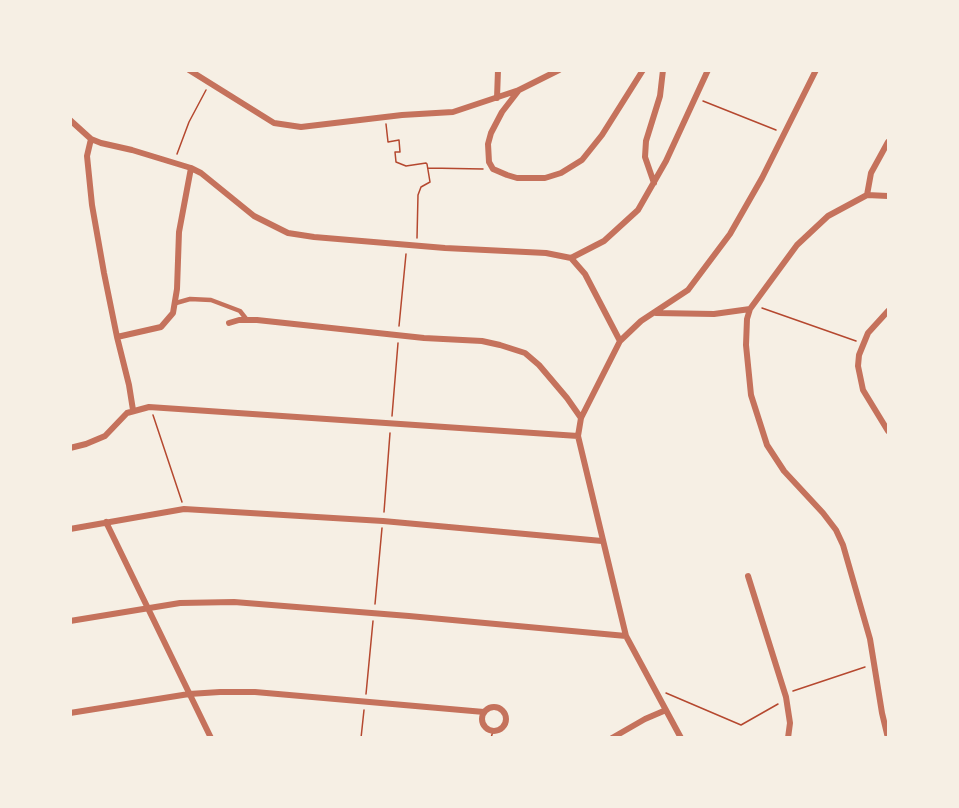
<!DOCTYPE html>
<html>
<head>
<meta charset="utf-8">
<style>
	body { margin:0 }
	#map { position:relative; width:959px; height:808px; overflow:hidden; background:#f6efe4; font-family:Lato,sans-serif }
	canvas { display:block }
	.frame { position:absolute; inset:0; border:72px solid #f6efe4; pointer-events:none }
</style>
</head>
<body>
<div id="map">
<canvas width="959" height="808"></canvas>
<div class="frame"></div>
</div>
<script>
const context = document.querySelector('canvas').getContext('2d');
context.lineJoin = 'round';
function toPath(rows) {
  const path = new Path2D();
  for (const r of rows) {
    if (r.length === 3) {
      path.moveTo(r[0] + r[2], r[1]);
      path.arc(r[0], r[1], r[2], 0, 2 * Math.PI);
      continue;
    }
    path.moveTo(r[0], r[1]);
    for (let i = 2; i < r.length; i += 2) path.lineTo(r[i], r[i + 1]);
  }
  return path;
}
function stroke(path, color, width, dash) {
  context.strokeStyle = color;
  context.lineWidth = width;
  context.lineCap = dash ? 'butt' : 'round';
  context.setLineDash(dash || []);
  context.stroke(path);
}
const path = toPath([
	[703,101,776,130],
	[386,124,388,142,399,140,400,152,395,152,396,162,406,166,426,163,427,164,430,182,421,187,418,195,417,238],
	[177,154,189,122,206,90],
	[428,168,483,169],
	[762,308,856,341],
	[399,326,406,254],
	[153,415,182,502],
	[392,416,398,343],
	[384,512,390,433],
	[375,604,382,528],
	[793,691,865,667],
	[666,693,741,725,778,704],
	[366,694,373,621],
	[361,738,364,710],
	[491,738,493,731]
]);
const pedestrian = toPath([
	[176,303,190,299,211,300,240,311,247,320]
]);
const minor = toPath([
	[189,70,274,123,301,127,402,115,453,112,519,90,559,70],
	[519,90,502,112,491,133,488,144,489,162,493,169,507,175,517,178,545,178,561,173,582,160,602,135,643,70],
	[497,98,498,70],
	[70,120,91,139,101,143,132,150,191,168,201,173,254,216,288,233,314,237,445,248,546,253,571,258,585,274,620,341],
	[91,139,87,156,92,205,104,273,117,337,129,385,133,410],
	[654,183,645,157,646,141,660,96,663,70],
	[867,195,871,173,888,142],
	[571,258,604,241,638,210,666,161,708,70],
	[888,311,868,333,859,355,858,366,863,390,888,431],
	[656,313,714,314,750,309],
	[229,323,239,320,257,320,424,338,482,341,500,345,525,353,539,365,567,398,581,418],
	[117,337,161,327,173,313,177,289,179,232,191,168],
	[70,448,86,444,105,436,127,413,149,407,578,436],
	[106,522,211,738],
	[70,529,184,509,383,521,602,541],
	[748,576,786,697,790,723,788,738],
	[70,621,180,603,234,602,409,616,626,636],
	[494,719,12],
	[70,713,189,694,220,692,255,692,484,712],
	[612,738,645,719,666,710],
	[681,738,626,636,578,436,581,418,620,341,641,321,688,290,730,234,762,178,816,70],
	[888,738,882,713,870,639,843,545,836,530,823,513,784,471,767,445,751,395,746,345,747,319,750,309,797,245,828,216,867,195,888,196]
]);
stroke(path, '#b5482f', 1.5);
stroke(pedestrian, '#c5725c', 4.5);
stroke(minor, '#c5725c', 6);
</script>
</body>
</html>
